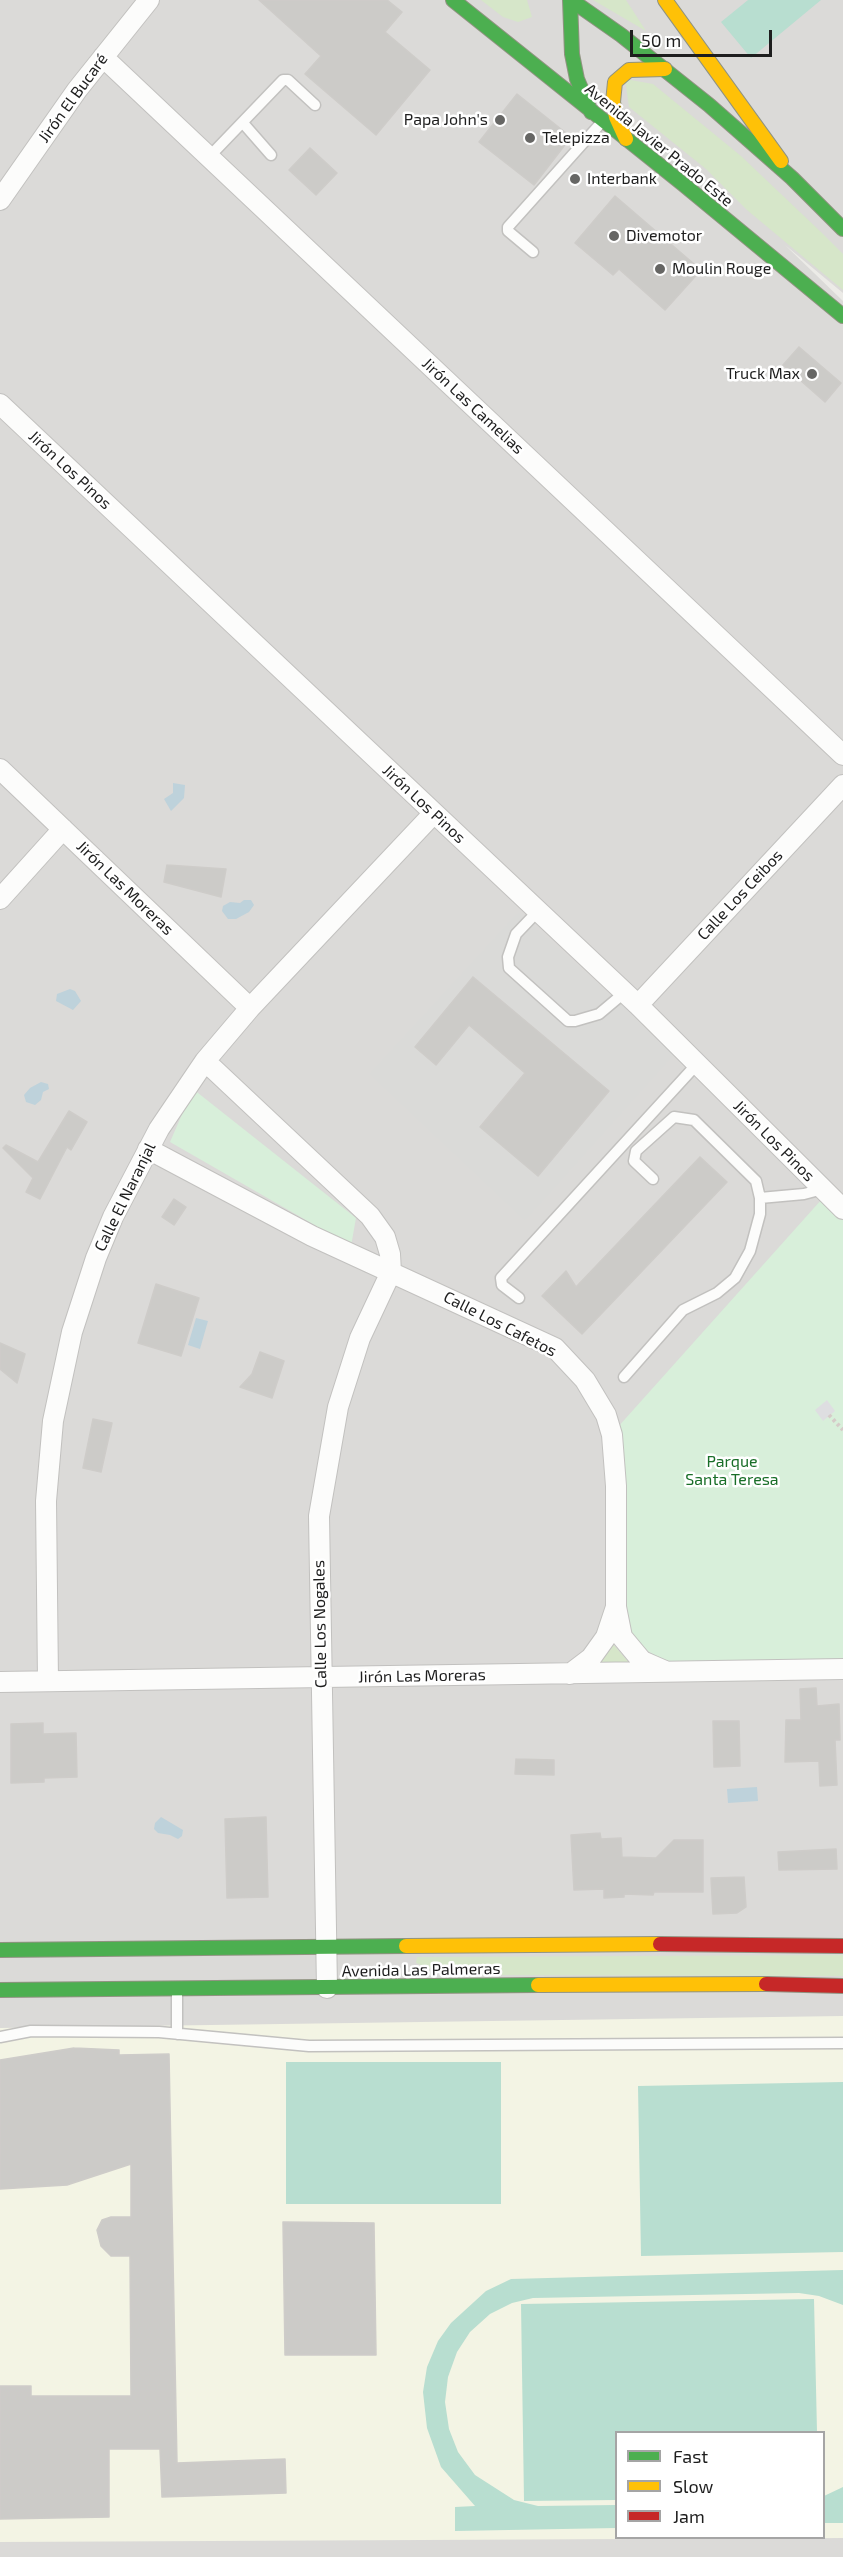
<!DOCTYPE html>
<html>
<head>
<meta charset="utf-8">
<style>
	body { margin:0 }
	#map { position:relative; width:843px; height:2557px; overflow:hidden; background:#ecebe7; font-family:"Exo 2",sans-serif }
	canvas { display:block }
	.legend { position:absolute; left:615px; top:2431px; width:210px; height:108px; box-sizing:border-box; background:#fff; border:2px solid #a5a5a5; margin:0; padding:8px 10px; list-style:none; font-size:18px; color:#1e1e1e }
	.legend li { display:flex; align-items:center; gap:12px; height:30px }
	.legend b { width:30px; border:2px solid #a5a5a5 }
	.scale { position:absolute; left:630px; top:30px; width:142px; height:27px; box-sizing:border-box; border:3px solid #1e1e1e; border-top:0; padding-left:8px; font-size:18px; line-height:21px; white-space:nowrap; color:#1e1e1e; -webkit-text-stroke:4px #fff; paint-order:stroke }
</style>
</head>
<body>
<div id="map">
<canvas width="843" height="2557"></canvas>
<ul class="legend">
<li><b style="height:8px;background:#4caf50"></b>Fast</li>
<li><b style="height:8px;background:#ffc107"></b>Slow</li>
<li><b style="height:8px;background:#c62828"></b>Jam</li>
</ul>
<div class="scale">50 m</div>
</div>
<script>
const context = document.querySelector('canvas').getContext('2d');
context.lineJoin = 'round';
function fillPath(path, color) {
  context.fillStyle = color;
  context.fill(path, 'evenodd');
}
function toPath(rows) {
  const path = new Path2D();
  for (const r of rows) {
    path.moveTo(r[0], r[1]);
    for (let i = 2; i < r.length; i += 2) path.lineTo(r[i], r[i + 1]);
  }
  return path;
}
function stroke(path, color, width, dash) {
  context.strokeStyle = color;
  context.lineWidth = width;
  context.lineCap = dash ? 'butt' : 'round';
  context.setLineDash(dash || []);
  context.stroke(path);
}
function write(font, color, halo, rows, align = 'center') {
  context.font = font + ' "Exo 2",sans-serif';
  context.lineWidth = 5;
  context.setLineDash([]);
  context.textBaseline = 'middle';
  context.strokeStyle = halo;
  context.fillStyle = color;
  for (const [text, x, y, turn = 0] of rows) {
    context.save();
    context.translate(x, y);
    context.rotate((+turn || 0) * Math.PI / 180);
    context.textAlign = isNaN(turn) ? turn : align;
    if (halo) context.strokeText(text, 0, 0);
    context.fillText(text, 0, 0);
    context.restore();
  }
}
const residential = toPath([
	[0,0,843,0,843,293,785,245,843,301,843,2557,0,2557],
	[616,2432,824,2432,824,2538,616,2538]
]);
const education = toPath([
	[843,2016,843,2538,0,2542,0,2028],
	[616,2432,824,2432,824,2538,616,2538]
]);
const religious = toPath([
	[518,913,675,1053,525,1220,370,1074]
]);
const grass = toPath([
	[481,0,527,0,532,17,518,22,503,17],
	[593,0,626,0,646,31],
	[625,79,653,84,741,156,822,233,843,254,843,290,747,210,706,169,629,107],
	[613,1644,631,1665,595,1665],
	[843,1955,843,1976,453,1975,441,1969,430,1969,416,1963,417,1957]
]);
const park = toPath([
	[193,1089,356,1218,351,1246,170,1142],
	[822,1199,843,1218,843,1664,688,1667,660,1658,646,1650,627,1626,617,1428]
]);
const pitch = toPath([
	[748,0,821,0,751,58,721,22],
	[286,2062,501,2062,501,2204,286,2204],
	[843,2082,843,2252,641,2256,638,2086],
	[843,2270,843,2305,819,2296,799,2293,533,2298,512,2303,490,2314,470,2332,457,2352,448,2377,445,2402,449,2429,458,2452,475,2475,514,2500,538,2506,616,2505,616,2528,455,2531,455,2507,475,2506,441,2467,427,2428,423,2392,427,2367,438,2341,451,2323,486,2291,511,2279],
	[814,2299,817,2432,616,2432,616,2500,524,2501,521,2304],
	[843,2487,843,2523,824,2523,824,2496]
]);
const plaza = toPath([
	[827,1400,835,1411,823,1421,815,1410]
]);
const water = toPath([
	[173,783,185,785,184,798,171,811,164,799,173,793],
	[244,900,251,900,254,905,249,912,236,919,228,919,222,911,223,906,230,902,240,903],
	[70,989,75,991,81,1001,73,1010,56,1001,57,994],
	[41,1082,48,1084,49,1089,43,1092,41,1100,35,1105,26,1102,24,1095,30,1088],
	[196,1318,208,1321,200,1349,188,1345],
	[757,1787,758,1801,728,1803,727,1789],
	[161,1817,183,1830,182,1836,178,1839,170,1835,158,1833,154,1829,155,1823]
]);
const building = toPath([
	[259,0,387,0,402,12,385,32,430,70,376,135,305,74,321,56,259,0],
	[517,94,571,137,534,185,479,142,517,94],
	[310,148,337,173,316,195,289,170,310,148],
	[615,196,701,270,665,310,619,269,613,275,575,243,615,196],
	[799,347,841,383,825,402,783,365,799,347],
	[167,865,226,869,221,897,164,882,167,865],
	[473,977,609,1091,538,1176,480,1127,525,1073,469,1025,436,1065,415,1047,473,977],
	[69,1111,87,1122,71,1150,67,1147,40,1199,26,1192,33,1178,3,1148,6,1145,38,1162,69,1111],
	[700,1157,727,1182,582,1334,542,1296,566,1271,576,1287,700,1157],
	[174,1199,186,1207,174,1225,162,1217,174,1199],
	[156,1284,199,1298,181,1356,138,1343,156,1284],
	[0,1343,25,1354,17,1383,0,1369,0,1343],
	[260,1352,284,1361,272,1398,240,1387,252,1374,260,1352],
	[93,1419,112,1423,101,1472,83,1468,93,1419],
	[816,1688,817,1706,839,1704,840,1740,835,1740,837,1785,820,1786,819,1761,785,1762,786,1720,801,1720,800,1689,816,1688],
	[713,1721,739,1721,740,1766,714,1767,713,1721],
	[43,1723,43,1734,76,1733,77,1777,44,1778,44,1782,11,1783,11,1724,43,1723],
	[516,1759,554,1760,554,1775,515,1774,516,1759],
	[266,1817,268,1897,227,1898,225,1819,266,1817],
	[600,1833,601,1839,621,1838,622,1857,656,1858,674,1840,703,1840,703,1892,654,1892,653,1895,624,1894,624,1897,604,1898,604,1889,574,1890,571,1835,600,1833],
	[836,1849,837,1869,779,1870,778,1852,836,1849],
	[744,1877,746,1907,737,1913,713,1914,711,1878,744,1877],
	[74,2048,119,2050,119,2055,169,2054,177,2463,285,2459,286,2493,162,2497,160,2449,109,2449,109,2517,0,2519,0,2386,31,2386,31,2396,131,2396,130,2256,111,2256,101,2246,97,2230,102,2220,111,2217,131,2217,131,2164,67,2185,0,2189,0,2060,74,2048],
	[283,2222,374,2223,376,2355,285,2355,283,2222]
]);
const path = toPath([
	[829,1415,843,1430]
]);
const lane = toPath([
	[243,123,271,155],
	[209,157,283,80,288,80,315,105],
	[533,252,508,231,508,227,601,123],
	[538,911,516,934,508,957,509,968,568,1021,575,1021,599,1014,624,993],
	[760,1198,804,1194,823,1189],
	[519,1298,502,1285,501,1278,697,1064],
	[624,1377,683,1310,717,1293,735,1278,750,1251,760,1214,760,1198,756,1181,694,1120,674,1117,636,1151,634,1161,653,1179],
	[177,2034,177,1989],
	[0,2037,31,2031,159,2032,309,2046,843,2043]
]);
const street = toPath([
	[103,57,843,755],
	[0,200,77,90,149,0],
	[0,404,638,1005,843,1209],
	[0,769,250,1008],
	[0,899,63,829],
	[638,1005,843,785],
	[205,1061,370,1216,385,1237,390,1254,391,1272,360,1338,338,1407,319,1516,327,1988],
	[148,1149,312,1236,555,1348,585,1380,606,1415,612,1435,616,1486,616,1607,606,1637,591,1658,570,1674],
	[616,1607,622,1637,642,1661,665,1671],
	[48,1681,46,1501,53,1421,72,1332,96,1258,113,1217,159,1129,205,1061,250,1008,434,813],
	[0,1682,843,1669]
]);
const fast = toPath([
	[453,0,683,184,843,316],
	[570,0,572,54,577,79,591,112],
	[571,0,621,35,709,105,792,178,843,229],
	[0,1950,406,1946],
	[0,1990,538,1985]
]);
const slow = toPath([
	[665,0,781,161],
	[626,139,616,117,613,102,615,82,629,70,665,69],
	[406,1946,660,1944],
	[538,1985,766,1984]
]);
const jam = toPath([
	[660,1944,843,1946],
	[766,1984,843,1986]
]);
const markers = [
	[500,120,6,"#666664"],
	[530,138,6,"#666664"],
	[575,179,6,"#666664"],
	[614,236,6,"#666664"],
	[660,269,6,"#666664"],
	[812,374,6,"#666664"]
];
const streetNames = [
	["Jirón El Bucaré",73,98,-54],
	["Avenida Javier Prado Este",659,145,39],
	["Jirón Las Camelias",473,406,43],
	["Jirón Los Pinos",70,470,43],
	["Jirón Los Pinos",424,804,43],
	["Jirón Las Moreras",125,888,44],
	["Calle Los Ceibos",740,895,-47],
	["Jirón Los Pinos",774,1141,45],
	["Calle El Naranjal",125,1197,-64],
	["Calle Los Cafetos",500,1324,27],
	["Calle Los Nogales",320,1624,-91],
	["Jirón Las Moreras",422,1676,-1],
	["Avenida Las Palmeras",421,1970,-1]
];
const poiNames = [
	["Papa John's",488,120,"right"],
	["Telepizza",542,138],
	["Interbank",587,179],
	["Divemotor",626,236],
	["Moulin Rouge",672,269],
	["Truck Max",800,374,"right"]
];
const parkNames = [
	["Parque",732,1462],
	["Santa Teresa",732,1480]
];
fillPath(residential, '#dbdad8');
fillPath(education, '#f3f4e4');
fillPath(religious, '#dadad8');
fillPath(grass, '#d6e6c9');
fillPath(park, '#d8efda');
fillPath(pitch, '#b8ded0');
fillPath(plaza, '#dedee1');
fillPath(water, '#bed2db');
fillPath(building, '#cccbc8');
stroke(building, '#ceccc9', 1.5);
stroke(lane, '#c2c1bf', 13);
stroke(street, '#c2c1bf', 22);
stroke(fast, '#909381', 16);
stroke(slow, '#909381', 16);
stroke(jam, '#909381', 16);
stroke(path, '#d5cbc8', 4, [3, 3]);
stroke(lane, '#fcfcfb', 10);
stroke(street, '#fcfcfb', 20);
stroke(fast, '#4caf50', 14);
stroke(slow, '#ffc107', 14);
stroke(jam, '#c62828', 14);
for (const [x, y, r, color] of markers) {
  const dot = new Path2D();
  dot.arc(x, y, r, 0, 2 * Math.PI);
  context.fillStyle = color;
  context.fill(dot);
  stroke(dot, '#fff', 2);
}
write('16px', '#1e1e1e', '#fff', streetNames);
write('16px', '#1e1e1e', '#fff', poiNames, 'left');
write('16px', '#196e28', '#fff', parkNames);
</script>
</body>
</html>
